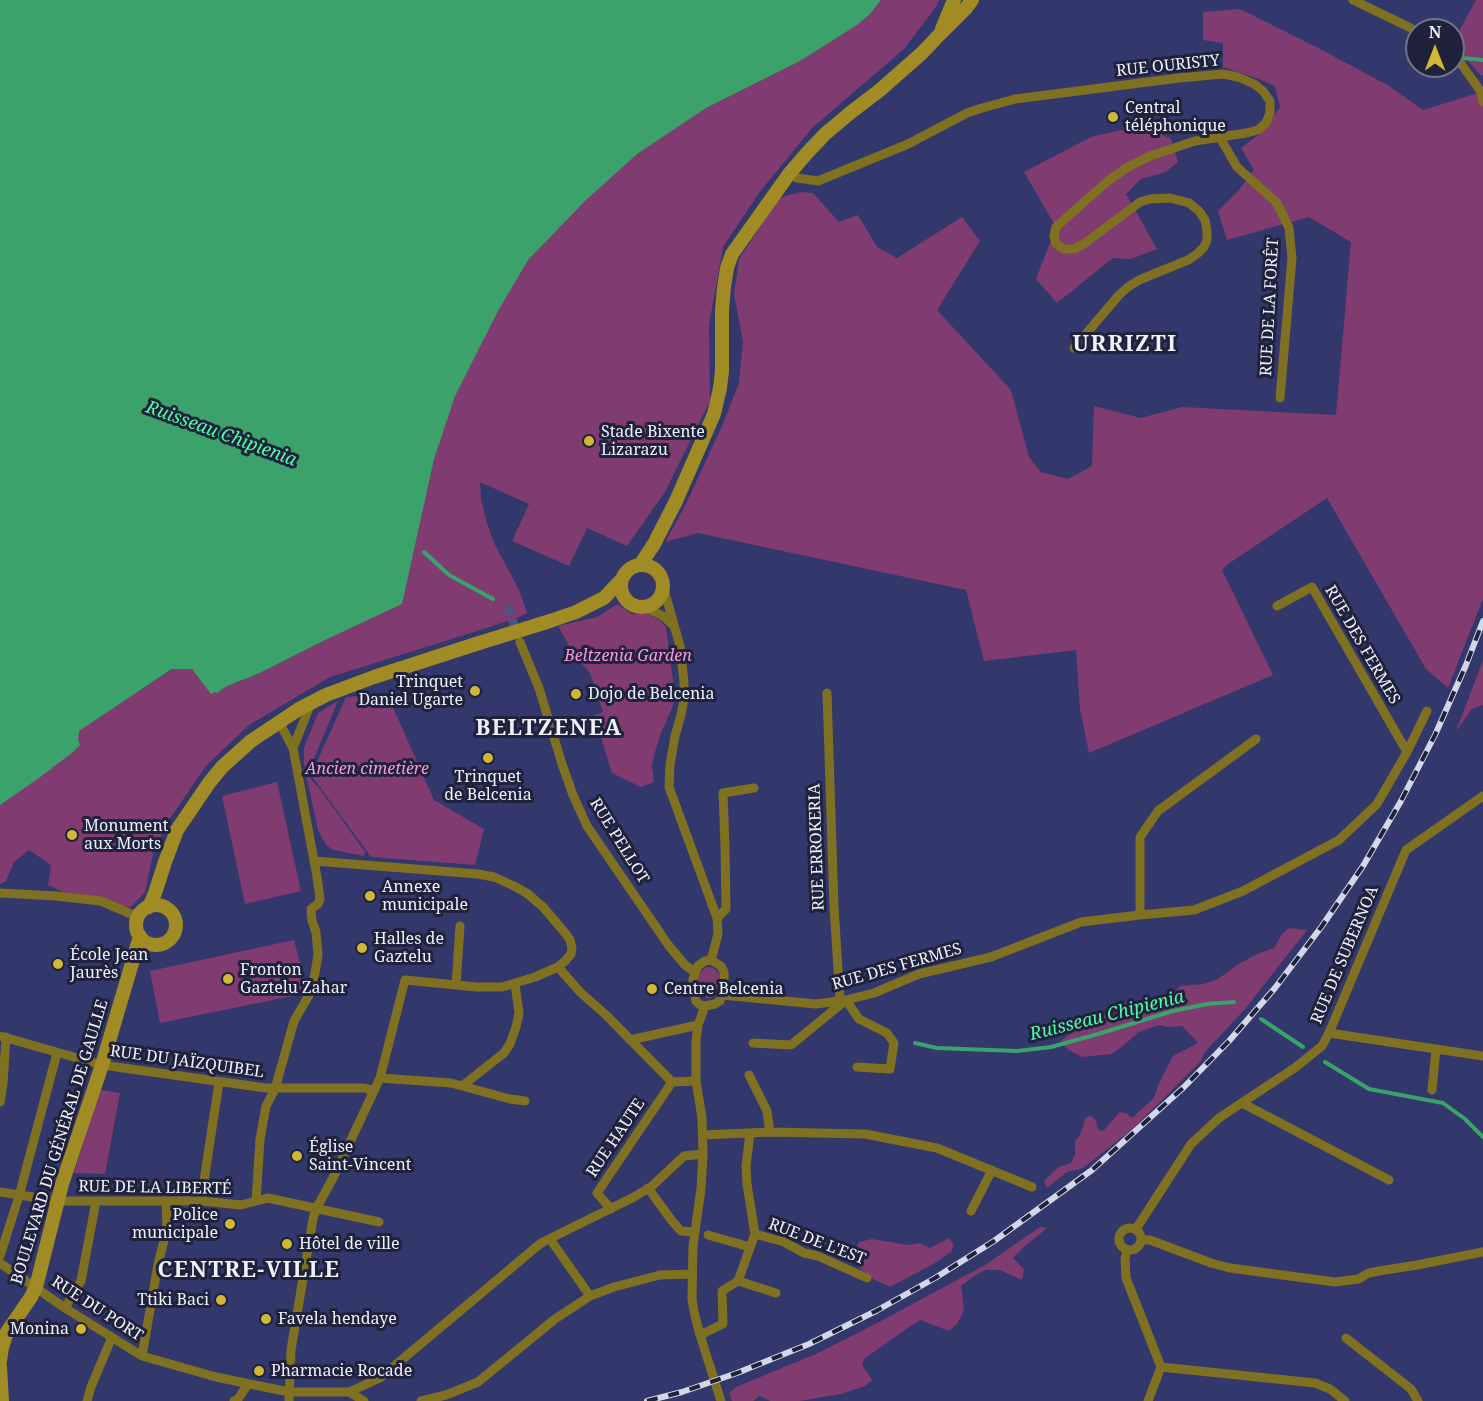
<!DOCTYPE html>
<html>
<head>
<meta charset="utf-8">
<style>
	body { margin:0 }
	#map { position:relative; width:1483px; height:1401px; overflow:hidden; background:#32386b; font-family:"Noto Serif",serif }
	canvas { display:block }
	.north { position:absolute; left:1405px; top:18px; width:60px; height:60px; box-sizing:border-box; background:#1f223a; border:2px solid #727588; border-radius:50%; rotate:0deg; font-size:16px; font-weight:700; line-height:24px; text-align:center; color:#eef1fe }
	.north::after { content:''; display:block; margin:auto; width:21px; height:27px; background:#d2b736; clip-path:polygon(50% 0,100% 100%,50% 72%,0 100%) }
</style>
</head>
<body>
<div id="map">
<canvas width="1483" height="1401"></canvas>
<div class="north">N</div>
</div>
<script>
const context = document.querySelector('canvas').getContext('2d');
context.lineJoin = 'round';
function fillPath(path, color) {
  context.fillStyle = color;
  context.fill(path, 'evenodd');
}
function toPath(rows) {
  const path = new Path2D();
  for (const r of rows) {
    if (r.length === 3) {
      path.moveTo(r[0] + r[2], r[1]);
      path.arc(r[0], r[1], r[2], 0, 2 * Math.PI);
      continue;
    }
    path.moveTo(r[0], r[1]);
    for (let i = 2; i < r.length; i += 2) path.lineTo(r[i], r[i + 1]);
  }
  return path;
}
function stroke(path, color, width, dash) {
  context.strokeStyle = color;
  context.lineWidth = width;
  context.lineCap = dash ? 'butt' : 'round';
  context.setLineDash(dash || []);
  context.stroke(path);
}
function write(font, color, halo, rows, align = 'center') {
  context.font = font + ' "Noto Serif",serif';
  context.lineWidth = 6;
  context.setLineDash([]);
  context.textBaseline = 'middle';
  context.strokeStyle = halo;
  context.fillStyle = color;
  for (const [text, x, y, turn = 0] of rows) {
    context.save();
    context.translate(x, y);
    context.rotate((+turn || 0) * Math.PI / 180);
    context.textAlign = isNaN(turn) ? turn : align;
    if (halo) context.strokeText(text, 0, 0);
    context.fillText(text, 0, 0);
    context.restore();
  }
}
const green = toPath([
	[549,0,939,0,936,7,904,49,812,128,759,193,723,247,709,325,710,401,665,492,627,546,587,528,569,566,512,541,529,504,480,482,481,499,486,520,494,543,519,590,527,613,517,618,468,634,330,677,249,725,206,766,169,820,153,854,145,892,131,907,120,906,95,898,63,892,48,885,51,865,29,850,14,862,6,881,0,884,0,805,78,739,78,731,173,669,192,669,217,693,227,686,260,673,323,641,434,459],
	[1476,0,1483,0,1483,75,1481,76,1457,48,1460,29],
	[1240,9,1324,51,1389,86,1423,110,1481,92,1483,102,1483,599,1448,688,1426,669,1327,498,1228,564,1222,570,1273,675,1089,753,1080,709,1076,650,984,661,966,590,698,533,665,542,685,506,722,426,739,383,743,342,734,294,739,259,779,198,801,192,813,193,839,222,858,215,877,247,897,258,962,217,980,241,937,310,1011,390,1029,457,1041,472,1068,479,1092,466,1094,406,1141,418,1182,407,1336,415,1351,242,1309,217,1227,240,1218,211,1239,190,1254,170,1241,148,1264,131,1280,107,1275,86,1256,78,1223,67,1223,43,1203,40,1203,12],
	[1143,125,1171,139,1178,162,1166,172,1141,179,1126,194,1157,249,1131,259,1113,258,1057,303,1036,279,1056,227,1024,172,1091,137],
	[618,604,632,614,647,614,660,620,666,627,668,642,674,689,674,703,669,715,661,733,655,752,652,766,654,782,641,787,612,773,594,715,603,712,590,673,574,655,558,626,597,617],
	[1483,660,1483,705,1472,709,1456,731],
	[387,694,434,800,484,829,475,865,371,857,311,775,346,697],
	[338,701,307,775,319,788,350,831,365,852,364,856,334,850,327,846,322,838,318,830,304,764,304,748,318,713],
	[277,782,301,891,245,904,222,796],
	[1289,928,1307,930,1245,1009,1205,1052,1200,1062,1155,1107,1130,1131,1083,1168,1067,1172,1047,1188,1044,1181,1057,1168,1071,1163,1075,1154,1075,1141,1080,1135,1086,1117,1091,1116,1096,1121,1098,1130,1103,1131,1120,1112,1126,1113,1132,1118,1154,1098,1159,1083,1173,1056,1198,1043,1182,1026,1168,1027,1159,1025,1139,1032,1124,1045,1112,1054,1082,1057,1069,1050,1060,1042,1072,1032,1088,1024,1094,1014,1114,1015,1123,1003,1147,1004,1169,999,1180,986,1204,984,1218,979,1237,965,1257,954,1274,948,1282,934],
	[294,940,306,986,302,994,160,1023,150,971],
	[709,967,715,969,719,974,719,979,718,986,714,996,709,999,699,994,697,983,699,974,705,968],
	[100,1090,120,1093,105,1174,74,1173],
	[1040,1227,1047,1228,1025,1246,1013,1258,1024,1269,1022,1280,1000,1270,985,1270,974,1276,961,1286,964,1309,958,1323,949,1331,920,1320,909,1327,864,1359,862,1365,872,1380,865,1386,841,1394,799,1401,770,1401,760,1396,753,1401,732,1401,729,1393,736,1387,816,1354,881,1321,985,1265],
	[949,1238,954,1245,951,1252,935,1263,890,1287,873,1279,859,1267,851,1256,859,1242,872,1239,908,1245,920,1243,930,1248]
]);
const water = toPath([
	[0,0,881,0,870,14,857,25,800,61,706,108,637,154,586,200,528,260,498,311,455,396,434,459,402,604,323,641,260,673,227,686,217,693,215,692,211,694,192,669,172,669,79,731,78,739,80,745,73,752,39,778,0,805]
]);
const stream = toPath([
	[1462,58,1483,60],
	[424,552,449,575,493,599],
	[1261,1019,1303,1047],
	[915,1043,937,1048,1017,1051,1051,1047,1098,1034,1173,1011,1207,1004,1234,1002],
	[1325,1062,1369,1089,1443,1103,1465,1119,1483,1137]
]);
const streetTunnel = toPath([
	[508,606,517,634]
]);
const street = toPath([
	[1353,0,1417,31],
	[1453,56,1457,58,1481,92,1483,102],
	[1219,136,1237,167,1277,203,1289,228,1292,258,1280,398],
	[789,174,797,178,818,181,908,144,967,113,982,108,1015,99,1179,78,1223,74,1238,77,1254,84,1263,91,1270,101,1270,113,1266,123,1258,130,1246,133,1195,141,1150,156,1128,167,1109,180,1056,227,1054,236,1056,244,1064,249,1074,249,1085,243,1140,202,1150,199,1170,198,1189,203,1199,211,1205,220,1207,231,1207,240,1204,247,1197,254,1188,260,1139,280,1128,287,1119,295,1074,348],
	[663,586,680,646,684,682,684,699,681,715,675,736,670,765,669,787,717,918,718,934,711,960],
	[1277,606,1312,587,1407,752],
	[644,607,663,616,673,625],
	[520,642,539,688,562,764,573,795,587,826,669,946,685,965,695,972],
	[827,693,834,907,840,1000],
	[293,748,311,703],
	[0,893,56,896,101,901,138,917],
	[1140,915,1140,837,1158,811,1256,739],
	[717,918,726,909,725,846,723,793,754,788],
	[711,960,721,966,724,972,724,984,722,995,720,1001,715,1004,705,1006,700,1005,696,1001,693,989,693,979,698,966,705,961,711,960],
	[558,967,580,992,606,1015,672,1082,696,1081],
	[456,985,460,926],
	[722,995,816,1004,846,1000,874,993,919,974,991,957,1081,922,1140,915,1194,910,1243,891,1339,840,1377,804,1407,752,1427,711],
	[705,1006,698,1025,696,1041,696,1081,702,1118,703,1154,701,1189,693,1246,692,1300,695,1316,700,1335,721,1401],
	[1329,1033,1483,1056],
	[0,1036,102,1065,266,1088,365,1088,373,1091],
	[630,1040,698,1025],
	[753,1043,791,1045,846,1000,859,1019,887,1033,894,1043,890,1069,857,1067],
	[749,1075,767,1111,770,1132],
	[380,1078,451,1083,510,1099,525,1101],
	[462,1086,504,1053,510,1044,516,1027,519,1013,515,984],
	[1432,1090,1436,1049],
	[0,1102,3,1084,6,1037],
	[1242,1103,1389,1180],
	[703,1135,770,1132,865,1134,937,1148,1032,1187],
	[648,1188,672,1221,681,1231,695,1232],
	[0,1192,58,1201,201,1201,241,1205,268,1198,379,1222],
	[201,1201,219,1082],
	[256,1201,260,1139,266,1106,275,1089,294,1021,312,990,318,955,316,932,312,921,311,909,318,904,320,899,317,877,293,748,279,722],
	[611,1209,597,1193,672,1082],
	[971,1211,992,1170],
	[1130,1239,11],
	[1136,1229,1191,1144,1219,1118,1296,1067,1322,1046,1329,1033,1406,850,1483,796],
	[755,1234,784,1242,804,1253,818,1256,867,1278],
	[708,1235,750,1247],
	[550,1239,590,1296],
	[1141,1240,1150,1240,1211,1263,1230,1268,1335,1282,1358,1279,1369,1273,1379,1271,1417,1265,1483,1252],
	[1127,1250,1125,1259,1126,1278,1161,1367,1148,1401],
	[0,1256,19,1196,57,1053],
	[0,1263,65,1308,142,1356,216,1377,289,1392,349,1392,380,1378,541,1243,634,1197,652,1186,684,1156,703,1154],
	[738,1281,776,1293],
	[65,1308,81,1281,96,1201],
	[700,1335,723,1324,722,1291,738,1281,755,1234,747,1184,746,1166,750,1133],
	[1346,1338,1411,1389,1418,1401],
	[142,1356,158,1264,167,1229,166,1201],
	[1161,1367,1315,1383,1330,1389,1345,1401],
	[349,1392,364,1401],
	[87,1401,91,1387,112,1337],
	[234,1401,238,1399,248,1384],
	[289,1401,291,1350,313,1219,316,1209,334,1176,380,1078,405,980,477,987,502,987,535,977,558,967,565,961,571,954,572,949,570,940,566,934,543,907,528,894,514,886,494,877,478,874,314,861],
	[421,1401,446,1395,478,1382,555,1319,590,1296,614,1287,660,1275,692,1274]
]);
const secondary = toPath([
	[942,29,954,0],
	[640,565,654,544,676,501,714,414,720,388,722,371,722,310,724,287,727,268,732,254,789,174,807,153,825,134,850,113,880,90,922,53,940,34,966,8,972,0],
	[642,586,21],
	[550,621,576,612,604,598,622,579],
	[156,925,20],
	[149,907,155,893,165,862,177,830,209,783,222,767,251,741,299,709,326,695,374,677,476,644],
	[0,1361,2,1347,7,1332,31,1297,36,1287,62,1184,102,1065,140,936],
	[0,1367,2,1401]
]);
const rail = toPath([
	[647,1401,682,1392,737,1373,809,1344,876,1311,935,1278,994,1241,1092,1170,1184,1087,1229,1041,1275,988,1322,926,1363,866,1401,801,1435,735,1466,665,1483,621]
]);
const secondaryBridge = toPath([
	[476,644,550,621]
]);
const markers = [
	[1113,117,6,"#d2b736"],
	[589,441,6,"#d2b736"],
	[475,691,6,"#d2b736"],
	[576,694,6,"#d2b736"],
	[488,758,6,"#d2b736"],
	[72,835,6,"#d2b736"],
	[370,896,6,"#d2b736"],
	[362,948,6,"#d2b736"],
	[58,964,6,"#d2b736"],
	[228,979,6,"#d2b736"],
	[652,989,6,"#d2b736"],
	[297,1156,6,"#d2b736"],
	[230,1224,6,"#d2b736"],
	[287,1244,6,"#d2b736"],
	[221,1300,6,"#d2b736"],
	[266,1319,6,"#d2b736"],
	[81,1329,6,"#d2b736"],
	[259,1371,6,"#d2b736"]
];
const streetNames = [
	["RUE OURISTY",1168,66,-6],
	["RUE DE LA FORÊT",1270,307,-87],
	["RUE DES FERMES",1362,645,60],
	["RUE PELLOT",619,841,58],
	["RUE ERROKERIA",817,847,-92],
	["RUE DE SUBERNOA",1345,955,-67],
	["RUE DES FERMES",897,967,-16],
	["RUE DU JAÏZQUIBEL",187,1062,8],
	["RUE HAUTE",616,1138,-56],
	["BOULEVARD DU GÉNÉRAL DE GAULLE",60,1142,-73],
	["RUE DE LA LIBERTÉ",155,1188,1],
	["RUE DE L'EST",817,1242,21],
	["RUE DU PORT",97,1309,33]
];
const poiNames = [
	["Central",1125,108],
	["téléphonique",1125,126],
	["Stade Bixente",601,432],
	["Lizarazu",601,450],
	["Trinquet",463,682,"right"],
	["Daniel Ugarte",463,700,"right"],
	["Dojo de Belcenia",588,694],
	["Trinquet",488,777,"center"],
	["de Belcenia",488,795,"center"],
	["Monument",84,826],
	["aux Morts",84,844],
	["Annexe",382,887],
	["municipale",382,905],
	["Halles de",374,939],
	["Gaztelu",374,957],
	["École Jean",70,955],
	["Jaurès",70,973],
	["Fronton",240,970],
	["Gaztelu Zahar",240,988],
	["Centre Belcenia",664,989],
	["Église",309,1147],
	["Saint-Vincent",309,1165],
	["Police",218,1215,"right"],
	["municipale",218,1233,"right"],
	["Hôtel de ville",299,1244],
	["Ttiki Baci",209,1300,"right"],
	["Favela hendaye",278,1319],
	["Monina",69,1329,"right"],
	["Pharmacie Rocade",271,1371]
];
const parkNames = [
	["Beltzenia Garden",628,656],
	["Ancien cimetière",367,769]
];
const waterNames = [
	["Ruisseau Chipienia",221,434,20],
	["Ruisseau Chipienia",1107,1016,-14]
];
const districtNames = [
	["URRIZTI",1125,345],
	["BELTZENEA",549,729],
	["CENTRE-VILLE",249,1271]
];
fillPath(green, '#803b71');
fillPath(water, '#3ba26c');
stroke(stream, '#3ba26c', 4);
stroke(streetTunnel, '#4e5481', 9, [9, 4.5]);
stroke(street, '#807021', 9);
stroke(secondary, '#a08b25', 14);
stroke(rail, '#d4d7ea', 6);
stroke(rail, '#1f223a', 4, [11]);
stroke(secondaryBridge, '#a08b25', 14);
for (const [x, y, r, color] of markers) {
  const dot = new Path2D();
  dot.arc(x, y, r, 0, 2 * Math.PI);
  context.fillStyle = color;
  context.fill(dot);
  stroke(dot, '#1f223a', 2);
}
write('16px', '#eef1fe', '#1f223a', streetNames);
write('16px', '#eef1fe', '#1f223a', poiNames, 'left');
write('italic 16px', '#fc98e3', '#1f223a', parkNames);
write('italic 18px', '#4efea6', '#1f223a', waterNames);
context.letterSpacing = '1.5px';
write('bold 22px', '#eef1fe', '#1f223a', districtNames);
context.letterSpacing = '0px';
</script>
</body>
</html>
